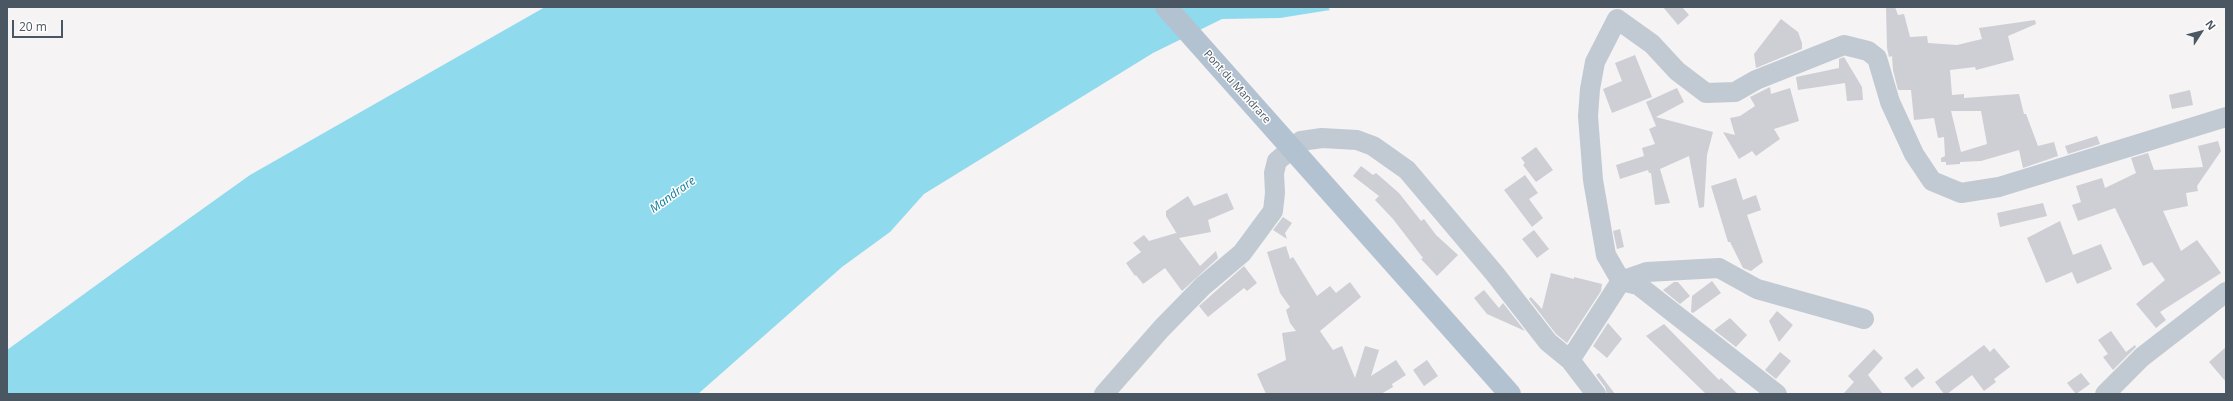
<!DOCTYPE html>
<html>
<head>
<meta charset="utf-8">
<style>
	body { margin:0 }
	#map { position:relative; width:2233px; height:401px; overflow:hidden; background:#f5f3f3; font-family:"Open Sans",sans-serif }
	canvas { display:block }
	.frame { position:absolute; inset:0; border:8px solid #4a5661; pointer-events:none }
	.north { position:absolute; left:2181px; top:12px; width:40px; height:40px; -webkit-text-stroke:3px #fff; paint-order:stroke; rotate:54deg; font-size:11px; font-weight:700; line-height:16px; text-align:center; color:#4a5661 }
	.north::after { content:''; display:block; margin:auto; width:14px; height:18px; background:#4a5661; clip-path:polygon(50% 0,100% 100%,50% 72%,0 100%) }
	.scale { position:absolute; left:12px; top:20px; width:51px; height:18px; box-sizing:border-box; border:2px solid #4a5661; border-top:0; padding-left:5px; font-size:12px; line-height:14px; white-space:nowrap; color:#4a5661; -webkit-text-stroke:3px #fff; paint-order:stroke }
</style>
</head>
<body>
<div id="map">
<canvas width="2233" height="401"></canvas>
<div class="frame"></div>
<div class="north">N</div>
<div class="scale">20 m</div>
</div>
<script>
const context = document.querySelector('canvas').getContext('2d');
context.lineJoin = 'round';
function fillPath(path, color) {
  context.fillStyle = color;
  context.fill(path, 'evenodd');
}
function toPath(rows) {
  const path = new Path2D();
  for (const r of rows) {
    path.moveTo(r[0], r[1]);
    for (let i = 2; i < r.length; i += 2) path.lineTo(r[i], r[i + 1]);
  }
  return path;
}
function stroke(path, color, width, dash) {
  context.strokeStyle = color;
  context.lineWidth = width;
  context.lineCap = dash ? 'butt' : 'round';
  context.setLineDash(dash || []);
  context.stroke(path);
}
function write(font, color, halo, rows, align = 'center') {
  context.font = font + ' "Open Sans",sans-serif';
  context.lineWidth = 3;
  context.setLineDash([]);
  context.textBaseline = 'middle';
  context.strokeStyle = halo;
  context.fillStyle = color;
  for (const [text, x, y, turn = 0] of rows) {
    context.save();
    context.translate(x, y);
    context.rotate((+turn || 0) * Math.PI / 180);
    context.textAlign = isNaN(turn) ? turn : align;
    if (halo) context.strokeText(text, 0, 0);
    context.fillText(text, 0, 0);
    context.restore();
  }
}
const water = toPath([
	[545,7,1328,7,1330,10,1280,18,1222,19,1153,53,924,194,890,232,842,267,698,394,7,394,7,350,124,265,250,175]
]);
const building = toPath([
	[1663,7,1682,7,1689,15,1678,25],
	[1886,7,1895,7,1898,15,1904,14,1910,37,1927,36,1928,43,1957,45,1982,39,1979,28,2035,20,2036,24,2008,36,2014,60,1976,70,1975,67,1950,70,1952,95,1964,94,1964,98,2019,94,2024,114,2026,114,2038,146,2054,142,2058,156,2023,168,2019,150,1981,161,1960,162,1960,164,1946,165,1946,162,1941,162,1941,158,1945,156,1944,137,1938,138,1934,118,1914,120,1911,90,1898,90,1893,70,1892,56,1889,57,1887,48],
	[1951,111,1981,111,1987,144,1961,152],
	[1781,19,1798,32,1802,43,1802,49,1756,68,1754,54],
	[1635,55,1652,97,1612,113,1603,89,1622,81,1615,63],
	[1844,57,1862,87,1863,100,1847,101,1845,83,1798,90,1796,77,1839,68,1839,59],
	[1770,87,1771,94,1790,88,1799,121,1774,129,1780,139,1756,156,1752,151,1739,159,1723,132,1735,135,1730,118,1740,116,1755,106,1750,97],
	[1677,88,1684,102,1656,117,1713,132,1707,155,1704,207,1699,208,1689,156,1660,169,1670,203,1655,205,1651,173,1649,173,1648,170,1620,179,1616,165,1644,156,1642,148,1655,144,1649,129,1656,126,1646,102],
	[2190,90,2193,105,2172,109,2169,95],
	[2097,136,2100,144,2068,154,2065,146],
	[2218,141,2221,151,2197,186,2198,191,2186,193,2188,206,2163,211,2181,251,2197,240,2221,273,2160,312,2166,320,2156,328,2136,304,2165,280,2152,262,2143,266,2115,208,2078,221,2072,205,2081,202,2076,186,2102,178,2105,188,2136,173,2131,158,2148,153,2154,170,2203,167,2198,146],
	[1536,147,1553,170,1536,182,1523,165,1525,163,1521,158],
	[1361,166,1373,175,1376,173,1399,193,1421,221,1424,219,1436,235,1458,255,1437,276,1421,259,1423,258,1393,219,1375,200,1379,196,1353,176],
	[1525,175,1538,193,1529,199,1543,218,1532,227,1504,190],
	[1736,178,1743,200,1756,195,1761,210,1747,215,1763,262,1751,271,1743,268,1730,242,1728,242,1711,186],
	[1227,193,1234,209,1208,220,1211,232,1179,238,1200,266,1216,251,1218,258,1182,291,1165,268,1143,284,1136,275,1135,276,1126,263,1141,252,1133,243,1144,235,1149,241,1176,233,1177,234,1166,216,1166,211,1188,196,1194,206],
	[2043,203,2047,216,2000,227,1997,213],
	[1283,217,1292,223,1285,233,1287,239,1273,230],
	[2060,221,2073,255,2101,244,2112,269,2077,284,2072,272,2046,283,2027,238],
	[1620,229,1624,247,1617,249,1613,231],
	[1534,230,1549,249,1537,258,1522,239],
	[1286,246,1290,259,1293,257,1317,296,1330,286,1336,293,1350,282,1361,297,1320,331,1333,350,1342,346,1355,378,1365,346,1379,350,1371,376,1396,360,1406,375,1392,384,1393,387,1381,394,1266,394,1257,374,1286,360,1282,333,1296,331,1290,323,1286,310,1290,307,1280,293,1267,252],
	[1244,266,1257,283,1247,291,1244,288,1208,317,1199,306],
	[1551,273,1574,279,1574,277,1602,284,1601,291,1567,343,1556,334,1529,299,1531,297,1542,309],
	[1712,281,1721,293,1693,313,1691,312,1692,296],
	[1674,282,1678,282,1690,296,1680,304,1663,290],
	[1484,290,1499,308,1503,303,1525,331,1487,314,1474,298],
	[1777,311,1793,325,1779,342,1769,321],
	[1730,318,1747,335,1736,347,1714,330],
	[1608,323,1622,339,1607,358,1593,346],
	[1664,324,1719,380,1721,378,1738,394,1704,394,1705,393,1646,336],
	[2111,331,2126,352,2135,345,2136,347,2113,370,2103,357,2108,354,2098,340],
	[1984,345,1990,352,1994,348,2010,367,1994,379,1996,382,1984,391,1972,375,1947,394,1944,394,1935,382],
	[2226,347,2226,382,2209,362],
	[1874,349,1883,358,1868,375,1883,394,1843,394,1854,382,1848,376],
	[1780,352,1791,361,1776,379,1765,370],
	[1427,360,1438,376,1424,386,1413,370],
	[1917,368,1925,378,1912,388,1904,378],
	[1599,373,1615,394,1607,394,1605,387,1596,375],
	[2081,373,2090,384,2076,394,2067,383]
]);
const minor = toPath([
	[1621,281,1647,272,1719,268,1757,289,1864,319],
	[1621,281,1638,285,1777,394],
	[1570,360,1621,281,1606,255,1593,180,1588,116,1590,89,1595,62,1617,19,1652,44,1677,71,1706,93,1735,92,1756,80,1844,45,1868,51,1877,58,1890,102,1914,154,1932,181,1961,193,1999,187,2226,117],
	[1104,394,1161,329,1203,286,1242,253,1273,211,1275,193,1274,173,1277,161,1301,141,1322,138,1357,140,1373,146,1407,170,1495,274,1548,342,1570,360,1596,394],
	[2105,394,2142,357,2226,292]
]);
const major = toPath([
	[1166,7,1510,394]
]);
const streetNames = [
	["Pont du Mandrare",1237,87,48]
];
const waterNames = [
	["Mandrare",673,195,-36]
];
fillPath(water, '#90daee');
fillPath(building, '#cdcfd5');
stroke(minor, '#c1cad2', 20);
stroke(major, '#b3c2d1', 22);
write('11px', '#4a5661', '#fff', streetNames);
write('italic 12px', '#0c7c9b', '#fff', waterNames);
</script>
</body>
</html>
